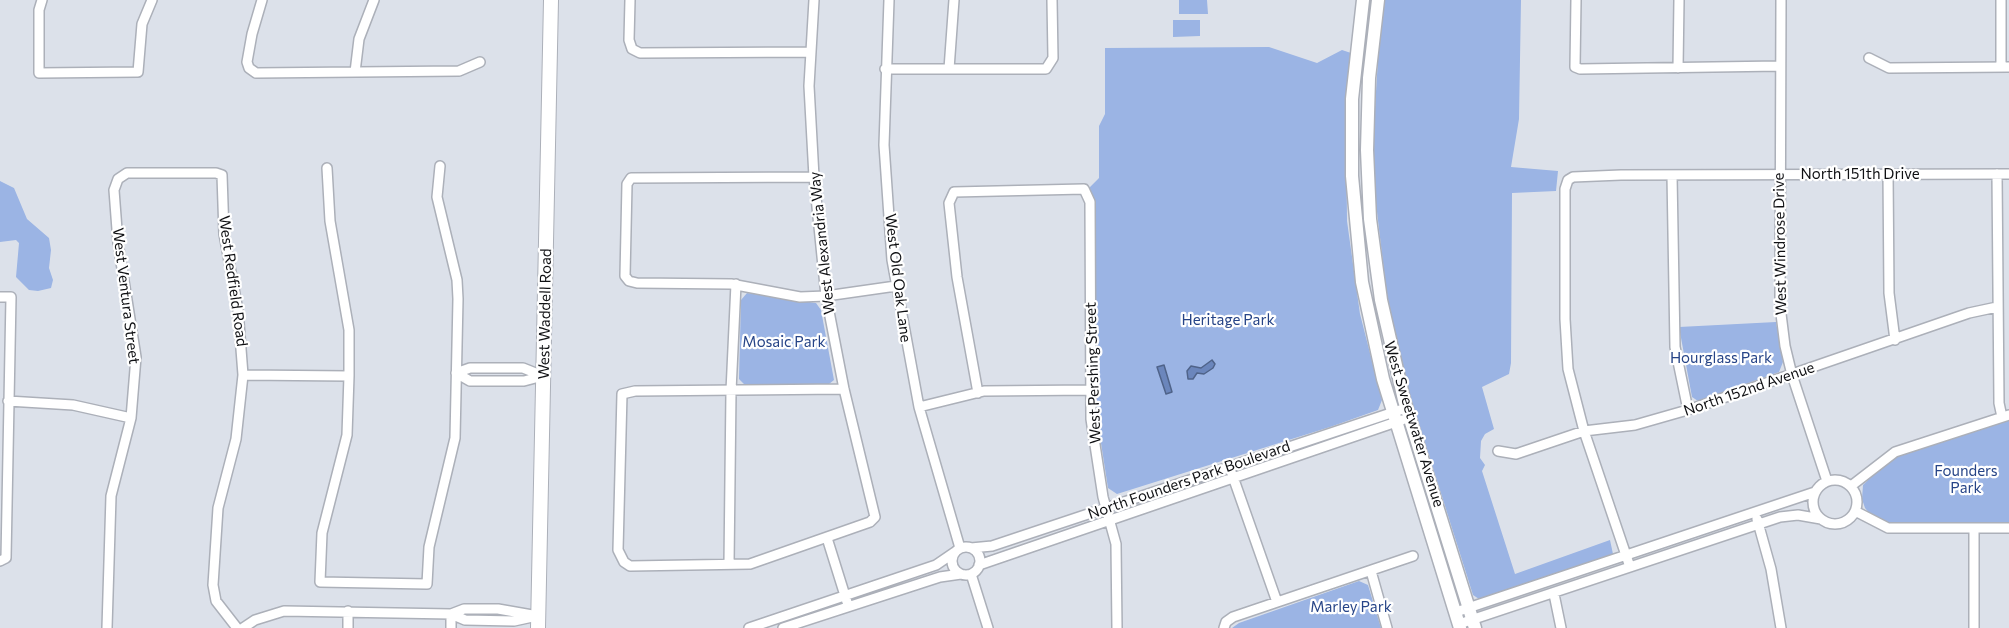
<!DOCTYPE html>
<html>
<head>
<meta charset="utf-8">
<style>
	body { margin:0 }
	canvas { display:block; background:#dce1ea }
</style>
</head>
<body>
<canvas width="2009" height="628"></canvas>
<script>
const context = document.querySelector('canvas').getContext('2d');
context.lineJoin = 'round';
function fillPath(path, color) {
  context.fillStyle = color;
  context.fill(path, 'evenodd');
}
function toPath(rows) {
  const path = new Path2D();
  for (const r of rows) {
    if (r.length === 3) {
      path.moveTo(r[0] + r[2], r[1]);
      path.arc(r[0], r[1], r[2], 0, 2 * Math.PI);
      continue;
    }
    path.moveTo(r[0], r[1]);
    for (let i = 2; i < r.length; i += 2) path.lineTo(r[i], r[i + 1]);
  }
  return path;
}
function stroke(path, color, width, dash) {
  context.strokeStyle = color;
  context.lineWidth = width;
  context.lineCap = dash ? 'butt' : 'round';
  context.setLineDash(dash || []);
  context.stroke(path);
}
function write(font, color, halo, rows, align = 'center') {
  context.font = font + ' Commissioner,sans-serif';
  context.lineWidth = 4.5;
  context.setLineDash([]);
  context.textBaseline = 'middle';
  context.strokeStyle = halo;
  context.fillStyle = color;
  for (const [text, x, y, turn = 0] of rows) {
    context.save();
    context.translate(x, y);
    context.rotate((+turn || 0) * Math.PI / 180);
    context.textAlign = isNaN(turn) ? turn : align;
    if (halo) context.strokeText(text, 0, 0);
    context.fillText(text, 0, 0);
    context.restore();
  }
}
const green = toPath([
	[1179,0,1207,0,1208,14,1179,14],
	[1385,0,1521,0,1519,119,1511,167,1558,171,1556,191,1512,193,1511,363,1509,374,1482,387,1494,429,1485,434,1481,441,1480,458,1485,465,1482,471,1515,574,1610,540,1613,554,1491,597,1479,599,1473,595,1400,363,1386,288,1375,195,1373,140,1379,43],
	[1173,20,1200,20,1200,36,1173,37],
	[1269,47,1317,63,1342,50,1351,53,1346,114,1347,221,1360,314,1382,400,1378,410,1330,427,1117,494,1108,488,1096,411,1094,202,1089,188,1099,178,1099,126,1105,114,1105,48],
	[0,181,14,188,27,219,49,238,51,250,49,268,53,280,51,288,38,291,29,290,16,277,19,243,16,240,0,242],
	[747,293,816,303,821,310,834,380,829,384,745,385,739,379,741,300],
	[1776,322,1783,362,1779,372,1698,401,1692,397,1679,327],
	[2009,420,2009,523,1890,523,1870,514,1865,508,1862,499,1863,485,1888,460],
	[1359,581,1368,585,1381,628,1232,628,1239,623]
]);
const water = toPath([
	[1212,360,1215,364,1213,368,1204,374,1197,373,1193,379,1188,379,1187,371,1191,366,1201,368,1212,360],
	[1164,365,1172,392,1166,394,1157,367,1164,365]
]);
const minor = toPath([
	[42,0,39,10,39,73,138,72,142,24,152,0],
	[262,0,252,34,247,62,249,68,256,73,459,71,480,62],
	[630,0,629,40,632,49,640,53,810,52],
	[814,0,809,86,814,177,826,296,844,389,875,517,870,522,750,564,630,566,624,562,618,550,622,394,635,391,844,389],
	[889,0,884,145,892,260,919,407,960,548],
	[1576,0,1575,67,1580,69,1780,66],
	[1781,0,1780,306,1785,346,1792,375,1827,481],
	[1869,58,1889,68,2009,67],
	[2001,67,2001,0],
	[1678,68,1679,0],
	[885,69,1046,69,1053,58,1052,0],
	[949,69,954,0],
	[355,72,359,39,374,0],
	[327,168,330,221,349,330,349,376,347,435,322,533,320,582,427,584,429,547,455,438,458,299,457,280,437,197,440,166],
	[1888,173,1889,293,1895,340],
	[1997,174,1999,403,2002,417],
	[1672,175,1675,347,1688,410],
	[814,177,631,178,627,184,625,276,629,281,637,283,731,284,800,297,826,296,896,286],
	[0,297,11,297,6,558,0,561],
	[456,373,470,381,524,381,543,376],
	[456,373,470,368,523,368,543,376],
	[243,375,349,376],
	[978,393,957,277,949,203,954,192,1084,189,1090,202,1091,419,1103,497,1116,544,1117,628],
	[8,401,73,405,131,418],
	[919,407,984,391,1091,390],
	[1498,451,1516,454,1584,431,1635,425,1691,409,1969,313,1997,307],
	[1232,474,1277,602],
	[1835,502,22],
	[1851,486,1895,452,2009,415],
	[1855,511,1888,528,2009,528],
	[1757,519,1771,569,1781,628],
	[1974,529,1974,628],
	[827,538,847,602],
	[966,561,14],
	[971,548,992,546,1406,408],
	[729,564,731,391,736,284],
	[979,565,1402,420],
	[1630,567,1584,431,1568,369,1565,319,1565,189,1568,180,1573,177,1621,175,2009,174],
	[1371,571,1387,628],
	[971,574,988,628],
	[1554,594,1561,628],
	[1456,612,1815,492],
	[451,614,465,620,514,621,537,616],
	[1459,624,1780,517,1798,515,1821,519],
	[107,628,111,496,131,418,136,357,118,243,114,190,118,179,127,173,216,173,222,175,224,234,238,310,243,375,236,439,218,508,213,585,216,601,237,628],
	[243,628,255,620,284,611,451,614,464,609,498,609,538,616],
	[348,628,348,611],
	[451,628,451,614],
	[749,628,936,565,955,552],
	[783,628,940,577,961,574],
	[1224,628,1226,622,1233,617,1413,556]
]);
const tertiary = toPath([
	[1363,0,1352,99,1352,176,1362,282,1383,379,1460,628],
	[1378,0,1369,78,1367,150,1370,219,1381,300,1404,400,1475,628]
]);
const secondary = toPath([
	[538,628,551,0]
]);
const streetNames = [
	["North 151th Drive",1860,174],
	["West Alexandria Way",822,243,-96],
	["West Windrose Drive",1780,244,-91],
	["West Old Oak Lane",898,278,83],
	["West Redfield Road",233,281,82],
	["West Ventura Street",126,296,83],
	["West Waddell Road",545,314,-89],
	["West Pershing Street",1093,373,-92],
	["North 152nd Avenue",1749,389,-19],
	["West Sweetwater Avenue",1414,424,73],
	["North Founders Park Boulevard",1189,480,-19]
];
const parkNames = [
	["Heritage Park",1228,320],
	["Mosaic Park",784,342],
	["Hourglass Park",1721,358],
	["Founders",1966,471],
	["Park",1966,488],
	["Marley Park",1351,607]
];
fillPath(green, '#9bb4e4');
fillPath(water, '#6b86bc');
stroke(water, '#4f6389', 1.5);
stroke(minor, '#acb0b9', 12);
stroke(tertiary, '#acb0b9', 15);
stroke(secondary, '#acb0b9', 16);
stroke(minor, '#fff', 9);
stroke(tertiary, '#fff', 12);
stroke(secondary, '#fff', 14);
write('15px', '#0f1013', '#fff', streetNames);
write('15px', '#264487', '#fff', parkNames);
</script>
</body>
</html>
